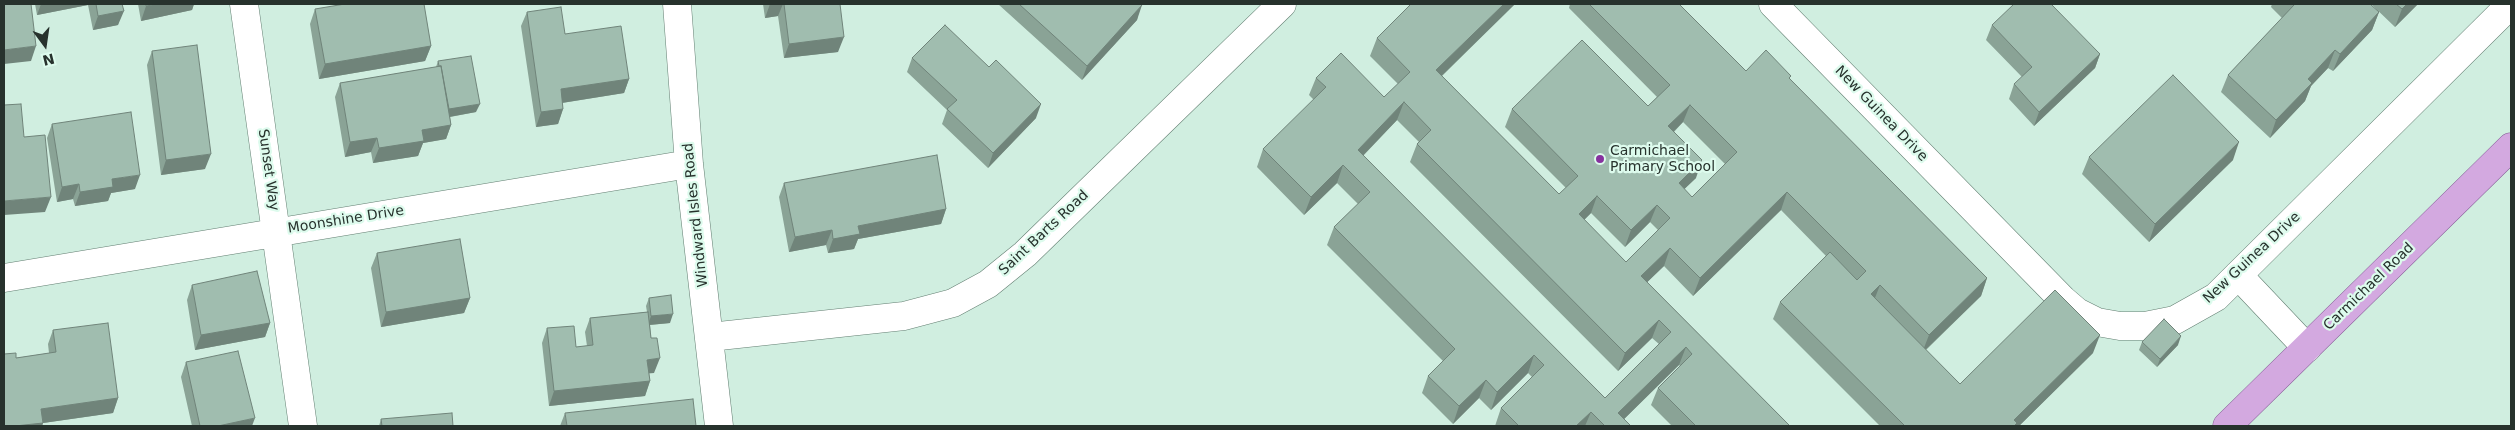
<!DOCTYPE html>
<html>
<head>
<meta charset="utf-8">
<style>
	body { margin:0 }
	#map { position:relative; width:2515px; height:430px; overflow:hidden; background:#d0eee0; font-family:"DejaVu Sans",sans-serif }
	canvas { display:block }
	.frame { position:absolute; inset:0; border:5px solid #27322d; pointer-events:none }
	.north { position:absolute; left:20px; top:20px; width:50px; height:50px; -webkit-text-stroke:4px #ddfbed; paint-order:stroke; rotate:166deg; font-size:14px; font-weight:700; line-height:20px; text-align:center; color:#27322d }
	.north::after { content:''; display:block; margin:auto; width:18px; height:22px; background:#27322d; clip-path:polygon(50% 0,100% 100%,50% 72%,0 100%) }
</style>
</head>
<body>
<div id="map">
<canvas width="2515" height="430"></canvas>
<div class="frame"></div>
<div class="north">N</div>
</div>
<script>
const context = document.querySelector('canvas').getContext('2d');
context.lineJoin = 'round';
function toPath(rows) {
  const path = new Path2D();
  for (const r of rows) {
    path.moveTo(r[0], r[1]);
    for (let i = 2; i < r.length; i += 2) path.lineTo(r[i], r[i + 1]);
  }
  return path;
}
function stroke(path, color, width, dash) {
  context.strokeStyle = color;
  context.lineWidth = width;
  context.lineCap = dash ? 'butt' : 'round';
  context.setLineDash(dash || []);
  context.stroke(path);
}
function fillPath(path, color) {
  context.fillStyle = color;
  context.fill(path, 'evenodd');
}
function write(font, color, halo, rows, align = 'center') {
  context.font = font + ' "DejaVu Sans",sans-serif';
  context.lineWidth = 4.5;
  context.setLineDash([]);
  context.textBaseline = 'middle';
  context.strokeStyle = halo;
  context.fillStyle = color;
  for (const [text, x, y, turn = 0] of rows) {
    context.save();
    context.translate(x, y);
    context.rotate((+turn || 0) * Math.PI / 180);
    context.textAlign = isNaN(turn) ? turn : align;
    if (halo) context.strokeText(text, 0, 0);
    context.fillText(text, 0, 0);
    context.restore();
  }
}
const minor = toPath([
	[244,4,303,426],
	[677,4,689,164,719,426],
	[1773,4,2063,300,2077,312,2097,322,2120,326,2145,326,2175,320,2216,297,2511,4],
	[2238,275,2307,348],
	[4,278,689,164],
	[710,337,904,316,953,303,988,284,1025,254,1282,4]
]);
const major = toPath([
	[2227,426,2511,147]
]);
const wall = toPath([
	[35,4,122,4,118,25,93,30,88,5,37,15],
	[138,4,194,4,192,10,141,21],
	[763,4,840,4,838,52,784,58,778,16,765,18],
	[998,4,1140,4,1137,20,1082,80],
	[1411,4,1515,4,1442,76,1559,194,1566,188,1505,127,1512,109,1648,106,1657,97,1569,8,1570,4,1679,4,1746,71,1790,80,1987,278,1981,296,1926,350,1960,384,2093,353,2019,426,1880,426,1773,319,1780,302,1826,256,1781,210,1693,296,1664,266,1647,282,1790,426,1672,426,1651,405,1658,388,1680,366,1679,365,1624,419,1631,426,1495,426,1501,408,1532,377,1528,373,1491,410,1479,398,1453,424,1422,393,1428,376,1443,361,1327,245,1334,227,1358,204,1337,183,1304,215,1257,167,1263,149,1314,100,1309,95,1316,78,1384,97,1398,84,1370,56,1377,38],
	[1397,120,1419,142,1417,144,1410,162,1618,371,1652,338,1659,344,1605,398,1363,156],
	[1683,122,1725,164,1692,197,1684,189,1696,178,1674,132],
	[1591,213,1625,247,1650,222,1658,230,1626,262,1584,220],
	[2272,4,2370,4,2379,12,2372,30,2333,71,2328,68,2311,86,2305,101,2270,138,2221,92,2228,75,2282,18,2271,7],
	[2371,4,2418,4,2395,27],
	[315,9,431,46,425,61,319,79,310,24],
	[527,12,565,34,629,79,624,93,562,103,563,109,558,124,536,127,521,26],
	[1992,25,2100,54,2095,68,2034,126,2009,99,2014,84,2022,77,1986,40],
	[152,51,205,169,161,175,147,65],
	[912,58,1036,118,988,168,942,124,947,110,907,72],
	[438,61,476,112,450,117,451,125,446,139,423,143,418,156,373,163,371,152,345,157,335,97,340,83,436,67],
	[52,124,135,189,111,193,108,201,75,206,73,199,57,202,47,138],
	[2089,157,2233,160,2149,242,2082,174],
	[784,183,946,209,941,224,858,239,854,249,828,253,826,245,789,252,779,197],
	[377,253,470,298,464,313,381,327,371,268],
	[192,285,270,323,265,337,195,350,187,300],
	[649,298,670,323,650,325,654,373,649,373,650,381,645,396,549,406,542,343,547,328,576,347,587,346,585,332,590,318,647,312,646,306],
	[53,330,118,398,113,413,43,423,42,426,4,426,16,358,49,353,48,344],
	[2142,342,2178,345,2157,367,2139,350],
	[186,362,252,426,192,426,181,377],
	[565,413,567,426,560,426],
	[381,419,453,426,379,426]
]);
const shadedWall = toPath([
	[41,4,88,4,88,5,37,15],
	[159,4,194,4,192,10,141,21,146,6],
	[770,4,783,4,778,16,765,18],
	[1504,4,1515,4,1429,88,1436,70],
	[2407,4,2418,4,2395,27,2402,9],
	[1142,5,1137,20,1082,80,1087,66],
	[124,11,118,25,93,30,98,16],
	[2379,12,2372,30,2333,71,2340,54],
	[844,37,838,52,784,58,789,44],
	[36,46,31,61,4,64,4,50],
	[431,46,425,61,319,79,325,64],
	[2335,50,2328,68,2311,86,2305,101,2270,138,2276,120,2308,79],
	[2100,54,2095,68,2034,126,2039,112],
	[629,79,624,93,555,104,561,89],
	[1404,102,1397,120,1351,168,1358,150],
	[480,104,476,112,443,118,446,109],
	[1041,104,1036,118,988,168,993,153],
	[1690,105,1683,122,1661,144,1668,126],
	[563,109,558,124,536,127,541,112],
	[451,125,446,139,423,143,418,156,373,163,379,148,422,130],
	[377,138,371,152,345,157,350,142],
	[2239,142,2233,160,2149,242,2155,224],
	[211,154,205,169,161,175,166,160],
	[1702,160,1696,178,1672,201,1679,183],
	[1343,165,1337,183,1304,215,1311,197],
	[140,175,135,189,111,193,108,201,75,206,80,192,112,179],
	[79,184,73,199,57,202,62,187],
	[1787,192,1781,210,1693,296,1700,278],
	[1597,196,1591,213,1572,232,1579,214],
	[51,197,45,212,4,215,4,201],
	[1657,205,1650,222,1625,247,1631,230],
	[946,209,941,224,858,239,854,249,828,253,833,239,858,226],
	[832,230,826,245,789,252,795,237],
	[1670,248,1664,266,1635,294,1641,276],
	[1987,278,1981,296,1922,353,1929,335],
	[1880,285,1873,303,1871,294],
	[470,298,464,313,381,327,386,312],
	[673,314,670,323,648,325,651,316],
	[1659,320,1652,338,1618,371,1625,353],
	[270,323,265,337,195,350,201,335],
	[2100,335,2093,353,2019,426,2011,426,2014,420],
	[2181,336,2178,345,2157,367,2160,359],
	[1686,347,1679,365,1617,426,1618,413],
	[1534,355,1528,373,1491,410,1497,392],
	[660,358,654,373,642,374,647,360],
	[1486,380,1479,398,1453,424,1459,406],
	[650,381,645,396,549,406,554,391],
	[118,398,113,413,43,423,42,426,15,426,41,409],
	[1591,412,1585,426,1576,426],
	[255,418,252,426,218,426]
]);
const building = toPath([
	[4,4,31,4,36,46,4,50,4,4],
	[96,4,122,4,124,11,98,16,96,4],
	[146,4,159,4,146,6,146,4],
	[345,4,424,4,431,46,325,64,315,9,345,4],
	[784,4,840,4,844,37,789,44,784,4],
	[1019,4,1140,4,1142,5,1087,66,1019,4],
	[1411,4,1504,4,1436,70,1559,194,1578,176,1512,109,1582,40,1648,106,1670,85,1589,4,1679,4,1746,71,1766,50,1791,76,1789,78,1987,278,1929,335,1880,285,1871,294,1960,384,2055,290,2100,335,2014,420,2017,423,2014,426,1905,426,1780,302,1830,252,1857,280,1866,271,1787,192,1700,278,1670,248,1641,276,1790,426,1696,426,1658,388,1692,354,1686,347,1618,413,1631,426,1605,426,1591,412,1576,426,1519,426,1501,408,1544,365,1534,355,1497,392,1486,380,1459,406,1428,376,1455,349,1334,227,1370,192,1343,165,1311,197,1263,149,1326,87,1316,78,1341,53,1384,97,1410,72,1377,38,1411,4],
	[1404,102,1431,130,1417,144,1625,353,1659,320,1671,332,1605,398,1358,150,1404,102],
	[1690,105,1737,152,1692,197,1679,183,1702,160,1668,126,1690,105],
	[1597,196,1631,230,1657,205,1670,218,1626,262,1579,214,1597,196],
	[2014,4,2051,4,2100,54,2039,112,2014,84,2032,67,1992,25,2014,4],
	[2292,4,2370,4,2379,12,2340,54,2335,50,2308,79,2312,83,2276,120,2228,75,2294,5,2292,4],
	[2396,4,2407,4,2402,9,2396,4],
	[561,7,565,34,621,26,629,79,561,89,563,109,541,112,527,12,561,7],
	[945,25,989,67,996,60,1041,104,993,153,947,109,957,100,912,58,945,25],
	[197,45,211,154,166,160,152,51,197,45],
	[471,56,480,104,449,109,441,66,439,66,438,61,471,56],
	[441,66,451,125,422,130,424,141,379,148,377,138,350,142,340,83,441,66],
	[2173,75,2239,142,2155,224,2089,157,2173,75],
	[21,104,24,137,45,135,51,197,4,201,4,105,21,104],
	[131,112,140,175,112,179,113,187,80,192,79,184,62,187,52,124,131,112],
	[937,155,946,209,858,226,860,234,833,239,832,230,795,237,784,183,937,155],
	[460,239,470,298,386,312,377,253,460,239],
	[257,271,270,323,201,335,192,285,257,271],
	[671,295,673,314,651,316,649,298,671,295],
	[648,312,651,338,657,338,660,358,647,360,650,381,554,391,547,328,574,326,576,347,593,345,590,318,648,312],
	[2164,319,2181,336,2160,359,2142,342,2164,319],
	[108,323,118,398,41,409,43,423,15,426,4,426,4,354,16,353,16,358,56,352,53,330,108,323],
	[238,351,255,418,218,426,200,426,186,362,238,351],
	[693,399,696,426,567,426,565,413,693,399],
	[452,413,453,426,382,426,381,419,452,413]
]);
const markers = [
	[1600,159,5,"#87319f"]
];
const streetNames = [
	["New Guinea Drive",1881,114,46],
	["Sunset Way",268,170,82],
	["Windward Isles Road",696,215,-96],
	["Moonshine Drive",346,220,-9],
	["Saint Barts Road",1044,233,-43],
	["New Guinea Drive",2252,258,-43],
	["Carmichael Road",2369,287,-44]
];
const poiNames = [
	["Carmichael",1610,151],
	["Primary School",1610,167]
];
stroke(minor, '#637f72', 29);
stroke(major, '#835a94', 29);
stroke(minor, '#fff', 28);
stroke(major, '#d3a9e0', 28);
fillPath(wall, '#8aa396');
fillPath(shadedWall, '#70847a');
fillPath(building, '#a0bdaf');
stroke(building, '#70847a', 1);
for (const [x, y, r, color] of markers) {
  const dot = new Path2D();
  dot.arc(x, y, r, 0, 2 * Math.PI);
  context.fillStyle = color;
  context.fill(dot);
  stroke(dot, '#ddfbed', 2);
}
write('14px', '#27322d', '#ddfbed', streetNames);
write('14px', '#27322d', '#ddfbed', poiNames, 'left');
</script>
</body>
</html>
